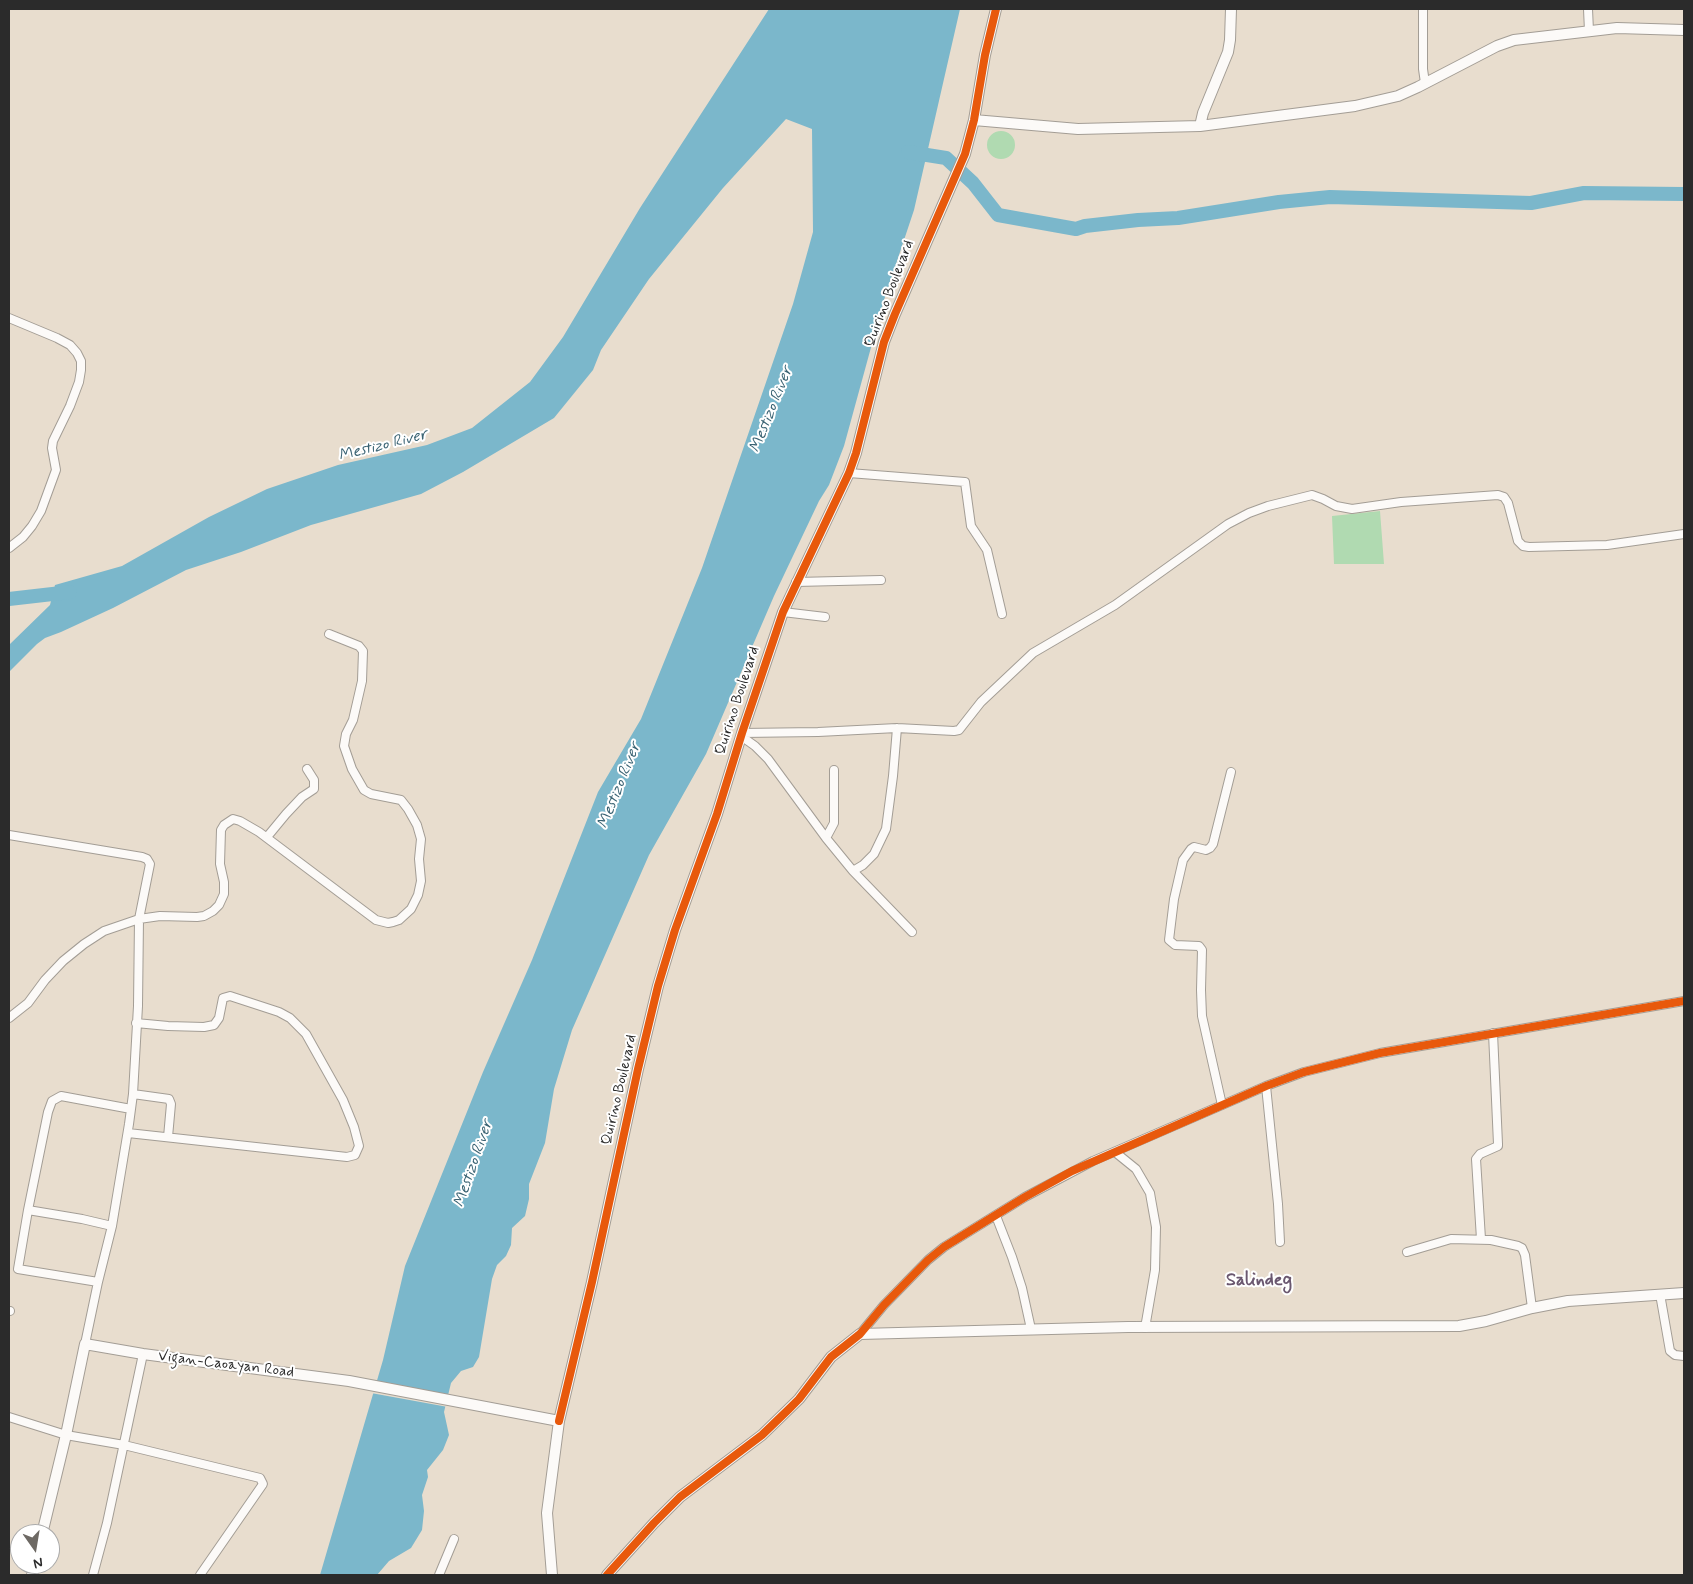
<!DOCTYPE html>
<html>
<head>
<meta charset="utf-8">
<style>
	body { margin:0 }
	#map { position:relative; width:1693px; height:1584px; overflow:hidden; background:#e8ddce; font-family:Mynerve,sans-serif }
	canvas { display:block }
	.frame { position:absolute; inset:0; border:10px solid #2b2b2b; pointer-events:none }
	.north { position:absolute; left:10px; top:1524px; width:50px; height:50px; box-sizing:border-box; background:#fff; border:1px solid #aaa; border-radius:50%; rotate:167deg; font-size:14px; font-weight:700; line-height:20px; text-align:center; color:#2b2b2b }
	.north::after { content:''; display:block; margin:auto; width:18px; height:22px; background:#6d6964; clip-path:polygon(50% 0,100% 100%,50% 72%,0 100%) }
</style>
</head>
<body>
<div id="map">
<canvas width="1693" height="1584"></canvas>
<div class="frame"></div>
<div class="north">N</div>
</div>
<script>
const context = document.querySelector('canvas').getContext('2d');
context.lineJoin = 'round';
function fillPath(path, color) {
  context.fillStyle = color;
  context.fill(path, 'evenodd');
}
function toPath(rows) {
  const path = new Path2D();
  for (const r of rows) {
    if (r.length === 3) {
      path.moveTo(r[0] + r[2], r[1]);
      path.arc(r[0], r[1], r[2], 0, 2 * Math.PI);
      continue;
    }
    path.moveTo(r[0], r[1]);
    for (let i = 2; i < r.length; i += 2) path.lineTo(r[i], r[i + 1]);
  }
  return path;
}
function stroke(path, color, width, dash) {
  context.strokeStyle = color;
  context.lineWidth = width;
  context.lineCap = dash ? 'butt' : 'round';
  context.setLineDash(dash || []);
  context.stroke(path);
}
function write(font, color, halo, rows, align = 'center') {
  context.font = font + ' Mynerve,sans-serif';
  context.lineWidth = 4;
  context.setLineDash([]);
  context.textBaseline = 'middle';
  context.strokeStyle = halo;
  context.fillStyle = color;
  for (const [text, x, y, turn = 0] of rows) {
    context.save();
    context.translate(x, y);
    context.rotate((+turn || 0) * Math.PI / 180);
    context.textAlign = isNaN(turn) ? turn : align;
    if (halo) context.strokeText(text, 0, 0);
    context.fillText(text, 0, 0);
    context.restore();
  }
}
const green = toPath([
	[1001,145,14],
	[1380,511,1384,564,1334,564,1332,516]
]);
const water = toPath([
	[769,9,960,9,914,210,884,300,844,446,829,485,819,501,774,596,706,754,649,855,572,1030,554,1089,545,1143,529,1184,529,1199,525,1216,512,1228,511,1245,506,1256,497,1265,492,1279,479,1357,473,1367,461,1371,451,1383,444,1412,449,1435,443,1450,427,1470,428,1477,422,1495,424,1511,422,1530,411,1548,389,1561,377,1575,320,1575,383,1360,405,1266,483,1072,532,960,598,792,641,719,702,568,793,304,813,232,812,129,786,119,723,188,649,279,601,350,593,370,554,418,463,472,421,494,311,525,241,552,186,570,113,608,61,632,45,638,37,644,9,672,9,645,50,605,55,585,122,566,209,517,267,489,338,465,427,445,472,428,530,382,563,337,640,208]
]);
const pier = toPath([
	[374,1382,451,1396,448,1407,371,1393]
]);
const river = toPath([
	[908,152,946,158,973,183,998,215,1076,229,1085,226,1138,220,1178,218,1279,202,1330,197,1531,203,1584,193,1684,194],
	[9,599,70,592]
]);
const street = toPath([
	[1423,9,1423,69,1425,83],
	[1588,9,1589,31],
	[9,318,57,338,70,345,77,353,81,361,81,370,79,382,70,406,53,441,52,448,56,470,41,511,32,526,23,537,9,548],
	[849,473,965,482,971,526,987,550,1002,614],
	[796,582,881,580],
	[783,612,825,617],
	[742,733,818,732,897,728,954,731,959,730,981,702,1033,653,1115,605,1228,524,1249,513,1268,506,1312,495,1323,499,1336,506,1352,509,1401,502,1498,495,1504,497,1508,503,1518,541,1523,546,1529,547,1607,545,1684,534],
	[741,736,755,746,768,759,826,838,853,871,912,932],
	[9,835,142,857,147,859,150,864,139,919,138,1006,133,1094,129,1124,112,1226,98,1282,85,1344],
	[267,837,286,814,302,797,314,789,314,780,307,769],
	[826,838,834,823,834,770],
	[853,871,863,865,874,854,886,829,893,776,897,728],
	[9,1018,28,1003,45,980,63,961,84,944,104,931,139,919,160,916,197,917,204,916,213,911,219,905,224,894,224,882,220,864,221,830,224,825,233,819,240,821,259,832,376,920,388,923,393,922,399,920,411,909,418,895,421,881,419,859,421,839,417,825,408,809,401,800,371,794,364,790,352,769,344,746,346,734,353,720,362,681,363,651,359,646,329,634],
	[1266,1086,1278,1204,1280,1242],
	[133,1094,169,1099,171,1104,168,1137],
	[1222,1105,1202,1016,1201,990,1202,950,1199,946,1175,945,1169,940,1174,899,1183,860,1191,849,1194,847,1206,850,1210,848,1213,844,1231,772],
	[128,1133,347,1157,355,1155,359,1146,354,1127,343,1100,306,1034,290,1018,279,1012,230,996,223,998,219,1018,214,1025,204,1027,168,1026,136,1023],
	[1115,1152,1136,1169,1150,1193,1151,1199,1156,1227,1155,1270,1145,1328],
	[28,1210,82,1219,112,1226],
	[996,1216,1012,1257,1022,1288,1031,1329],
	[1481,1239,1476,1159,1480,1154,1498,1146,1498,1144,1493,1033],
	[1407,1252,1451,1239,1491,1240,1518,1246,1522,1248,1525,1255,1532,1308],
	[98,1282,18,1269,28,1210,48,1112,52,1101,61,1096,131,1109],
	[1660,1294,1670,1351,1675,1355,1684,1356],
	[9,1311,10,1311],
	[860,1334,884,1305,928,1260,944,1247,1025,1197,1093,1161,1266,1086,1304,1072,1380,1053,1684,1001],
	[9,1417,66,1435,124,1445,260,1478,263,1484,200,1575],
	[93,1575,107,1523,143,1354],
	[439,1575,454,1539]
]);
const secondary = toPath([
	[974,120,1078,129,1200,126,1355,106,1398,96,1418,87,1497,46,1514,40,1617,28,1684,30],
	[1200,126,1203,113,1228,52,1230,40,1231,9],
	[42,1534,66,1435,85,1344,143,1354,349,1381,559,1421],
	[32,1575,35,1564],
	[552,1575,547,1513,559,1421,592,1282,638,1069,658,986,675,930,717,814,742,733,783,612,849,473,856,453,884,342,895,314,965,154,974,120,985,55,996,9],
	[607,1575,654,1523,680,1497,762,1435,799,1399,831,1357,860,1334,1128,1327,1459,1326,1486,1321,1532,1308,1568,1301,1684,1293]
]);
const cycleway = toPath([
	[559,1421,592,1282,638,1069,658,986,675,930,717,814,742,733,783,612,849,473,856,453,884,342,895,314,965,154,974,120,985,55,996,9],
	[607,1575,654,1523,680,1497,762,1435,789,1409,799,1399,831,1357,860,1334,884,1305,928,1260,944,1247,1025,1197,1072,1171,1266,1086,1304,1072,1380,1053,1684,1001]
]);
const streetNames = [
	["Quirino Boulevard",890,294,-69],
	["Quirino Boulevard",738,701,-72],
	["Quirino Boulevard",620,1090,-77],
	["Vigan-Caoayan Road",226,1365,7]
];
const waterNames = [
	["Mestizo River",772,410,-68],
	["Mestizo River",383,446,-14],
	["Mestizo River",620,786,-68],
	["Mestizo River",474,1164,-71]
];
const quarterNames = [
	["Salindeg",1259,1281]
];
fillPath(green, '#b0dab1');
fillPath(water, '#7bb7cb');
fillPath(pier, '#e8ddce');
stroke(river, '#7bb7cb', 14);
stroke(street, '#a39d95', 10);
stroke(secondary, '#a39d95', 12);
stroke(street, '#fcfaf8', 8);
stroke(secondary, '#fcfaf8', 10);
stroke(cycleway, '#e8590c', 8);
write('15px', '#2b2b2b', '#fff', streetNames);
write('italic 16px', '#3a6373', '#fff', waterNames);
write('bold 18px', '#6a576f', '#fff', quarterNames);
</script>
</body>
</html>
